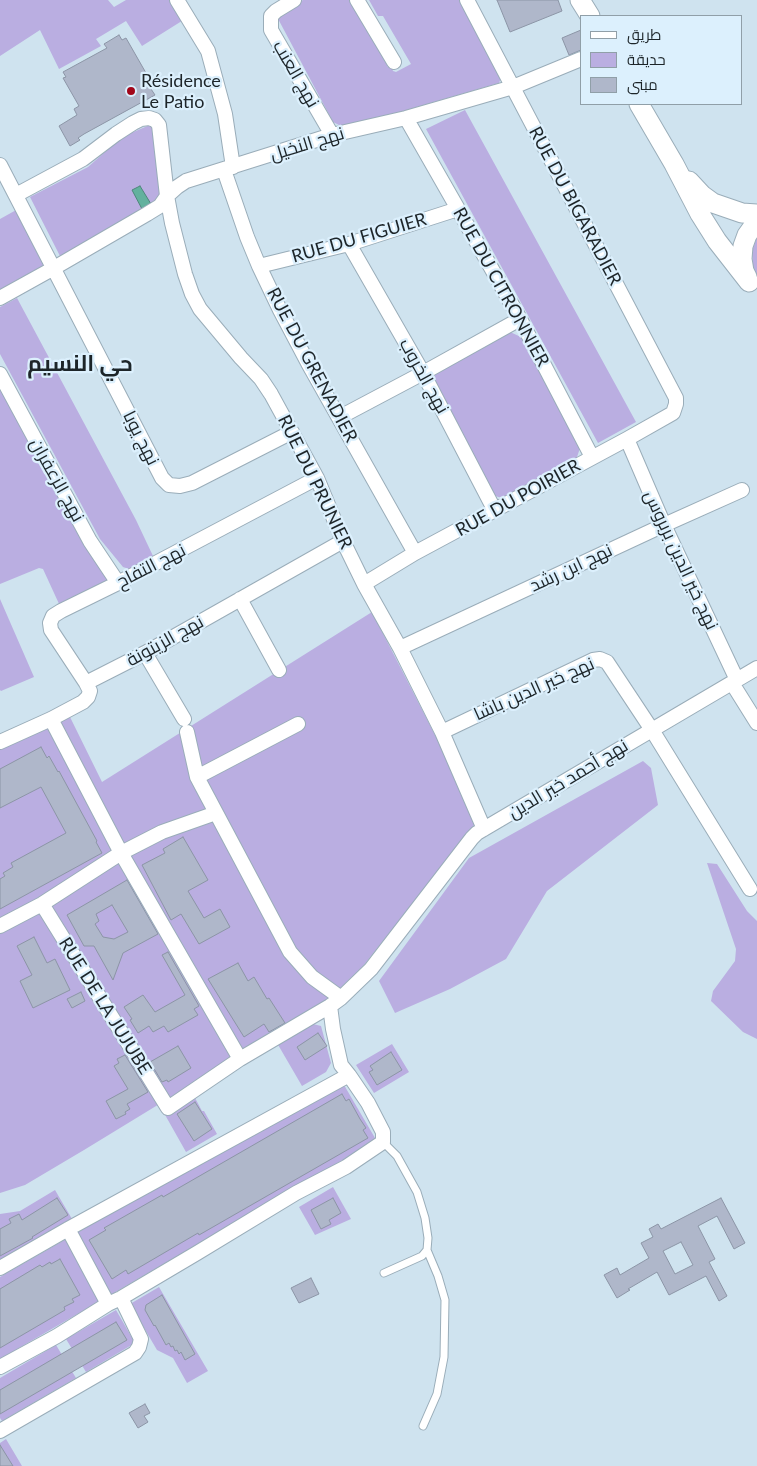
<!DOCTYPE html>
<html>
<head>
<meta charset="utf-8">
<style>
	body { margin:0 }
	#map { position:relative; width:757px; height:1466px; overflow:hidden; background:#cfe3ef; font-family:Lato,Cairo,sans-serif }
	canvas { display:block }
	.legend { position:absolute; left:580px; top:15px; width:162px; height:90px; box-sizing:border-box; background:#dcf0fd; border:1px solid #909fa8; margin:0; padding:6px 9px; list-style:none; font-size:15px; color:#1d2529 }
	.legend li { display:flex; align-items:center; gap:10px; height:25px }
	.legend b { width:25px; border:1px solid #909fa8 }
</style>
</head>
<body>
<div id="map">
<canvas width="757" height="1466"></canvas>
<ul class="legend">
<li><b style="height:6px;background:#fff"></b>طريق</li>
<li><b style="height:14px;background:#baaee1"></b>حديقة</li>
<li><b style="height:14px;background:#afb7ca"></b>مبنى</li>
</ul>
</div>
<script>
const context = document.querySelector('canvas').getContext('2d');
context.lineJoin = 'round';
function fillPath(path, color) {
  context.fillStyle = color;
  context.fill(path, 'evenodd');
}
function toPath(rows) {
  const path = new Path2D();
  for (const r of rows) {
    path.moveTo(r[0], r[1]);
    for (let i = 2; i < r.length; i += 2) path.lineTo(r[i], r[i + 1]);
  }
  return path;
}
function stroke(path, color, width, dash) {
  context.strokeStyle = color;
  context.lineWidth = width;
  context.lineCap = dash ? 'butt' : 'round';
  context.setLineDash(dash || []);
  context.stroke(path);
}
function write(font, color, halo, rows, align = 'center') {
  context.font = font + ' Lato,Cairo,sans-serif';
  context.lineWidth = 4.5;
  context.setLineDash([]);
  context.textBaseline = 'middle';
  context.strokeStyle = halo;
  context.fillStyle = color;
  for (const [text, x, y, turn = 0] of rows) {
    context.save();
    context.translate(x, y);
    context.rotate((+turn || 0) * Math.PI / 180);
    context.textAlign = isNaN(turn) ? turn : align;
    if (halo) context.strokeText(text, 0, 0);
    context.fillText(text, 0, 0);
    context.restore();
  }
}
const green = toPath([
	[0,0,108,0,114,7,126,0,174,0,185,19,142,46,126,21,96,39,101,46,59,69,40,30,0,56],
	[303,0,352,0,388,67,391,66,393,71,396,72,411,64,383,16,378,16,369,0,464,0,503,73,499,83,345,128,333,122,276,15],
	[465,110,636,422,598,443,426,129],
	[152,124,163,199,61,258,30,197,88,167,122,137],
	[18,209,45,260,42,271,0,293,0,219],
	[757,237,757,275,753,266,752,251],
	[17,298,136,520,153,556,129,569,123,567,100,539,0,354,0,307],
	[510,332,521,337,580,448,576,460,505,499,492,495,433,380,436,371],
	[0,386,113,577,60,606,43,569,39,568,0,584],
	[0,599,34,677,1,691,0,690],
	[372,612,435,735,475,824,364,965,331,997,292,1023,84,1150,25,1185,0,1193,0,748,70,717,102,782],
	[643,761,651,768,658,805,547,891,506,959,450,989,395,1013,379,981,469,858],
	[707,863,717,864,747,911,757,921,757,1039,743,1032,711,1001,713,991,735,961,736,949],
	[313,1024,321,1026,331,1063,326,1072,302,1086,277,1043],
	[392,1044,409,1072,374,1093,356,1065],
	[339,1082,344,1085,375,1138,372,1143,0,1359,0,1277],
	[194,1096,202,1111,204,1111,217,1134,186,1152,164,1113],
	[333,1187,351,1219,315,1235,299,1207],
	[55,1190,72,1219,0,1261,0,1214,20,1211],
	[159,1287,208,1371,187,1383,173,1358,157,1350,130,1304],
	[116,1310,135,1343,86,1372,66,1339],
	[56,1345,76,1378,2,1421,0,1418,0,1378],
	[6,1439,22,1466,0,1466,0,1443]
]);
const water = toPath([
	[140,186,151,204,142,209,132,190,140,186]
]);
const building = toPath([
	[497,0,558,0,562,11,510,32,497,0],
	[581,30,581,50,569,55,562,38,581,30],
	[119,35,122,40,126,38,154,87,151,89,155,95,84,134,78,138,80,140,70,146,59,126,77,115,74,109,79,106,63,78,66,77,63,72,107,48,104,44,119,35],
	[41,747,47,758,49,756,58,772,59,771,97,841,96,842,102,853,0,909,0,879,5,876,3,873,13,867,11,863,66,833,41,787,0,808,0,769,41,747],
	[183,837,208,880,188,891,204,918,220,909,230,927,199,944,181,914,171,920,142,865,165,853,163,849,183,837],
	[127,880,158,934,123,953,113,980,94,946,84,946,67,915,127,880],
	[112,905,128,932,114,939,103,937,95,924,99,921,96,914,112,905],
	[34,937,47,963,55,959,70,990,33,1008,20,981,32,975,17,946,34,937],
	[168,952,199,1006,194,1009,198,1015,168,1032,164,1026,153,1032,149,1026,138,1033,130,1020,132,1019,124,1007,143,995,155,1012,185,995,162,955,168,952],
	[238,963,248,981,254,977,267,999,269,998,285,1023,269,1032,264,1024,244,1037,208,979,238,963],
	[81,992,85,1001,72,1008,67,999,81,992],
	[318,1033,327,1046,305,1060,297,1047,318,1033],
	[178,1046,191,1068,168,1082,167,1080,162,1082,150,1062,178,1046],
	[391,1052,402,1070,377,1085,369,1072,373,1070,370,1066,391,1052],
	[125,1055,148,1092,127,1104,130,1109,125,1112,126,1114,116,1119,106,1101,128,1089,114,1066,119,1063,117,1059,125,1055],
	[342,1094,346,1101,349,1099,360,1119,366,1128,363,1130,368,1138,199,1235,198,1233,128,1274,126,1270,112,1279,89,1240,106,1230,104,1228,162,1195,163,1197,342,1094],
	[195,1102,212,1129,194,1141,177,1114,195,1102],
	[57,1198,68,1215,32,1237,33,1238,0,1256,0,1229,11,1223,9,1219,19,1214,22,1220,57,1198],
	[333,1198,341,1213,329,1220,331,1224,321,1229,311,1210,333,1198],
	[721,1198,745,1243,734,1249,717,1216,698,1226,715,1259,709,1262,727,1296,719,1301,706,1276,669,1295,657,1272,628,1289,630,1290,617,1298,604,1275,617,1268,620,1275,649,1258,641,1243,653,1237,649,1229,658,1224,661,1229,721,1198],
	[681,1242,693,1265,675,1274,663,1251,681,1242],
	[60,1259,80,1295,72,1299,74,1302,64,1307,65,1310,0,1348,0,1289,40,1265,42,1267,50,1262,51,1264,60,1259],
	[311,1278,319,1294,299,1303,291,1288,311,1278],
	[162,1295,195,1354,185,1360,181,1352,179,1354,177,1350,175,1351,173,1346,171,1347,169,1343,166,1345,155,1325,154,1326,145,1310,146,1305,162,1295],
	[116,1322,127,1340,0,1414,0,1390,116,1322],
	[145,1404,150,1413,144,1416,148,1422,138,1428,129,1413,145,1404],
	[0,1445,13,1466,0,1466,0,1445]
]);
const lane = toPath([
	[383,1142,397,1156,417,1192,425,1218,428,1238,427,1250,422,1256,384,1273],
	[423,1426,437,1394,444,1357,445,1300,438,1276,427,1250]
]);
const street = toPath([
	[177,0,208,51,225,114,233,167],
	[294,0,276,11,271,16,271,30,332,135],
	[357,0,394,62],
	[406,118,458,209,520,319,592,457],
	[0,165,162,478,169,485,180,486,192,483,292,432],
	[224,170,247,237,259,266,280,310,308,363,415,553],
	[16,195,83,159,116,134,133,123,141,119,149,118,155,120,159,125,167,196,172,223,185,274,192,294,200,309,241,358,261,379,271,394,317,478,343,541,364,584,400,648,442,732,484,829],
	[349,244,423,373,495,511],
	[259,266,349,244,458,209],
	[0,298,54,268,147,214,160,206,167,196,177,187,186,181,332,135,406,118,513,87,581,59],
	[0,374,90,541,118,583],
	[340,417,423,373,520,319],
	[627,439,664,525,737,680],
	[364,584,415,553,627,439,673,413,676,404,676,398,467,0],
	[240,599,279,670],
	[400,648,664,525,742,490],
	[145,653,184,719],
	[86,683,51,630,50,623,53,616,61,611,118,583,317,478],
	[732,683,757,723],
	[51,719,121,853,240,1059],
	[187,732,197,777,290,952,312,977,341,998],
	[442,732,593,660,600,659,607,662,652,730,750,889],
	[0,742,51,719,83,702,88,697,90,691,86,683,145,653,343,541],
	[197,777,298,724],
	[42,904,168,1108,240,1059,330,1006,341,998,371,969,472,838,477,833,757,668],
	[0,926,42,904,121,853,162,832,216,813],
	[68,1229,108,1304],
	[0,1268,68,1229,349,1075],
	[0,1367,57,1336,108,1304,121,1298,197,1253,296,1193,346,1167,383,1142,383,1132,368,1103,349,1075,341,1065,333,1029,330,1006],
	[0,1431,135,1353,139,1347,141,1339,121,1298]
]);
const secondary = toPath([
	[580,0,590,16],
	[639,104,674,164,700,214,717,241,749,282],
	[689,181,702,195,713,203,742,213,757,214],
	[747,277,744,271,742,259,743,246,747,235,757,221]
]);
const markers = [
	[131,91,5,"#a20619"]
];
const streetNames = [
	["نهج العنب",296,74,60],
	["نهج النخيل",307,144,-17],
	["RUE DU BIGARADIER",575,206,62],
	["RUE DU FIGUIER",359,238,-16],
	["RUE DU CITRONNIER",501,287,61],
	["RUE DU GRENADIER",312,365,62],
	["نهج الخروب",424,376,61],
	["نهج يوبا",141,438,63],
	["نهج الزعفران",57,480,61],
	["RUE DU PRUNIER",315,482,64],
	["RUE DU POIRIER",518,498,-29],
	["نهج خير الدين بربروس",681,560,65],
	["نهج التفاح",151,566,-27],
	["نهج ابن رشد",571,568,-25],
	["نهج الزيتونة",165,641,-29],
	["نهج خير الدين باشا",534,689,-24],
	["نهج أحمد خير الدين",568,779,-31],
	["RUE DE LA JUJUBE",105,1006,58]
];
const poiNames = [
	["Résidence",141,81],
	["Le Patio",141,102]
];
const districtNames = [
	["حي النسيم",80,364]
];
fillPath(green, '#baaee1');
fillPath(water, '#63b19e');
stroke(water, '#4e877b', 1);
fillPath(building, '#afb7ca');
stroke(building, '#8c95a6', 1);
stroke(lane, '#9aadb9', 9);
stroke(street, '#9aadb9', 16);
stroke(secondary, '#9aadb9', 21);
stroke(lane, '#fff', 7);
stroke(street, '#fff', 14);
stroke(secondary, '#fff', 19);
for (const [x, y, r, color] of markers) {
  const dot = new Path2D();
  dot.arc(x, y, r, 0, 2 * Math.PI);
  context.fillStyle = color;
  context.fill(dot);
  stroke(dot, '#dcf0fd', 2);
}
write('18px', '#1d2529', '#dcf0fd', streetNames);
write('18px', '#1d2529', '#dcf0fd', poiNames, 'left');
write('bold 22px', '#1d2529', '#dcf0fd', districtNames);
</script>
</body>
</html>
